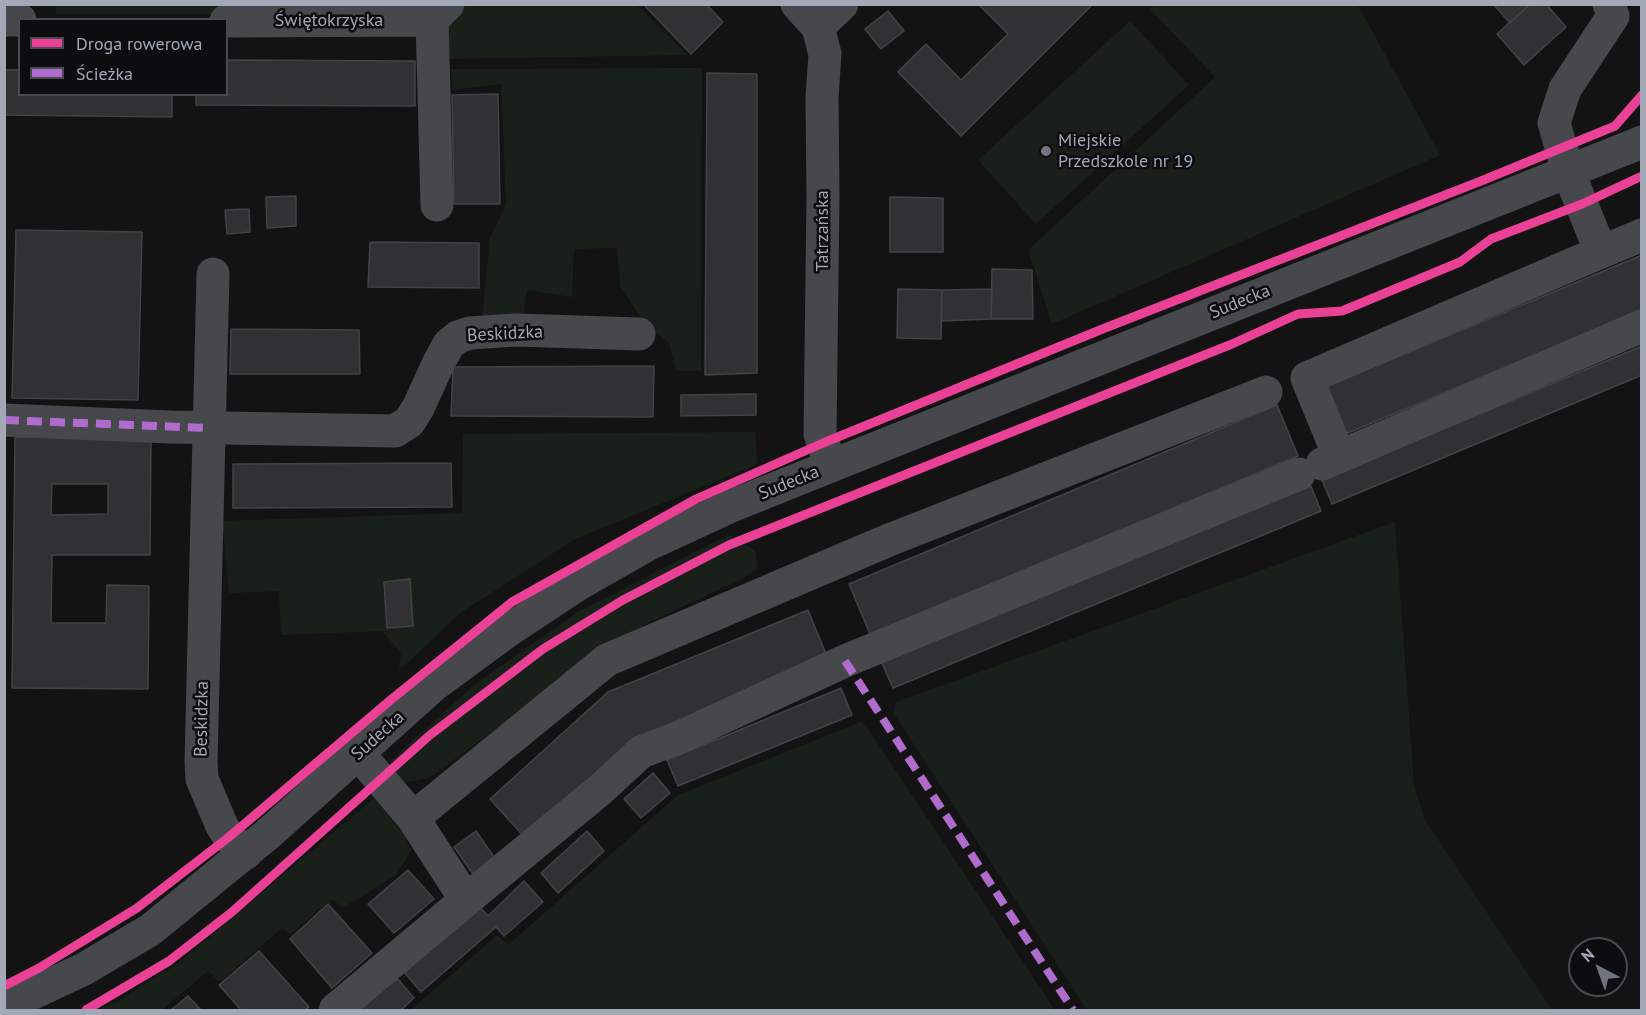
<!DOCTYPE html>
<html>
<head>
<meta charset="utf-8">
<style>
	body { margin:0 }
	#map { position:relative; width:1646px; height:1015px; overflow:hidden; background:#131313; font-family:"PT Sans",sans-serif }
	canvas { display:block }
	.frame { position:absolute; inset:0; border:6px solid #a2a8b6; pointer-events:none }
	.legend { position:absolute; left:18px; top:18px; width:210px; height:78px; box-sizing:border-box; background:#0d0d0f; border:2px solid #494b52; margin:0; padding:8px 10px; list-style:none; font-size:18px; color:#a2a8b6 }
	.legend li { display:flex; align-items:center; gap:12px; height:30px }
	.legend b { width:30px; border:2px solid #494b52 }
	.north { position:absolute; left:1568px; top:937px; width:60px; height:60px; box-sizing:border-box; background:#0d0d0f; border:2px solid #494b52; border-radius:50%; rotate:319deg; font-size:16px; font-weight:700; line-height:24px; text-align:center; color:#a2a8b6 }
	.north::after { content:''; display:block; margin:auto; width:21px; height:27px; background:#70747d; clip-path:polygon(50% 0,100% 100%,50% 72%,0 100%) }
</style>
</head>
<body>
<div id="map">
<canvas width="1646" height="1015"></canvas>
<div class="frame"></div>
<ul class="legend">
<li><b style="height:8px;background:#ea4096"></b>Droga rowerowa</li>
<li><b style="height:8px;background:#b06ccc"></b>Ścieżka</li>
</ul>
<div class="north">N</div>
</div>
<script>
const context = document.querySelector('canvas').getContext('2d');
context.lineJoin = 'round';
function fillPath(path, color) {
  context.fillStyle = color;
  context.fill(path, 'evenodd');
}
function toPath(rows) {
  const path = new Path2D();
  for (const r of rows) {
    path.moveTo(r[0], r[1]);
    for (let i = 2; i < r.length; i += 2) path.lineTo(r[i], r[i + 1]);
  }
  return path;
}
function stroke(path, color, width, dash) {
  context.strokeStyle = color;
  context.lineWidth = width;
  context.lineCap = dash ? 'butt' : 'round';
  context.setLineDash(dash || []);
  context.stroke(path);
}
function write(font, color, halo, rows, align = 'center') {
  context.font = font + ' "PT Sans",sans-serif';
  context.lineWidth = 5;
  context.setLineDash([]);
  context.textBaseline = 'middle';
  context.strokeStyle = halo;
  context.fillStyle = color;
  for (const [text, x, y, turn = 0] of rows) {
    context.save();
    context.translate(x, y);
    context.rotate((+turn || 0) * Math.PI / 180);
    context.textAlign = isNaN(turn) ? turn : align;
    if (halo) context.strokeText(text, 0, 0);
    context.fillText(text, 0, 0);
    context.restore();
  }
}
const green = toPath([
	[467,4,637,5,687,55,444,59,445,26],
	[55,5,438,5,427,14,56,14],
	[1155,5,1358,5,1440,155,1052,324,1028,250,1215,77,1150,9],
	[1130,21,1189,85,1036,224,978,160],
	[662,68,702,68,701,371,676,371,669,343,644,322,620,286,617,248,574,249,572,297,527,290,523,318,482,319,490,238,506,204,501,84,452,90,451,69],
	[755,432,758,464,575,539,459,614,410,661,399,669,401,653,382,631,281,635,279,591,229,593,222,521,462,513,463,434],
	[1395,522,1414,786,1425,820,1552,1010,1087,1010,894,714,896,702],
	[728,535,755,550,758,568,742,579,652,621,586,658,521,711,429,778,402,783,390,761,475,684,578,612],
	[861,722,870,732,1055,1010,411,1010,497,935,508,945,678,795],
	[374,798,404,834,411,851,397,874,343,908,332,899,290,934,282,928,220,982,208,971,162,1010,98,1010,116,1002,180,962]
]);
const building = toPath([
	[643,4,706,4,723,22,691,54,643,4],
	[978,4,1093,4,961,136,898,72,926,44,961,80,1008,34,978,4],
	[1493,4,1530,4,1510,23,1493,4],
	[1530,4,1546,4,1566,27,1524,65,1497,34,1530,4],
	[888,11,904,31,881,49,865,29,888,11],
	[226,60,415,61,415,106,196,105,196,94,226,94,226,60],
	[4,70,20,70,20,94,172,94,172,117,4,115,4,70],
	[707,73,757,74,757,373,705,375,707,73],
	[498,94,500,204,454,204,452,95,498,94],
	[296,196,296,226,267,228,266,197,296,196],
	[890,197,943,198,943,252,890,252,890,197],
	[249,209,250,232,227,234,225,210,249,209],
	[16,230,142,232,138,400,12,398,16,230],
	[370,242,479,243,479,288,368,287,370,242],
	[1642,255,1642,310,1343,435,1323,388,1642,255],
	[992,269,1032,270,1033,319,991,319,992,269],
	[898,289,942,290,941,339,897,338,898,289],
	[992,289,991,319,941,321,942,290,992,289],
	[231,329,359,330,360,374,230,374,231,329],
	[1642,346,1642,375,1332,504,1322,480,1642,346],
	[654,366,653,417,451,416,453,367,654,366],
	[756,394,756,415,681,416,681,395,756,394],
	[1277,405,1298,456,870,634,849,584,1277,405],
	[15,437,151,438,150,555,52,555,51,623,106,623,107,585,149,586,148,689,12,688,15,437],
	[52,484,108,484,108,514,51,515,52,484],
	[451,463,452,507,233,508,233,464,451,463],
	[1311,486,1321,511,893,688,881,661,1311,486],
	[410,579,413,626,387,628,384,582,410,579],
	[808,610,829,661,630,743,527,840,490,799,608,692,808,610],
	[841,688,852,715,678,786,667,760,841,688],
	[653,773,670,793,641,818,624,799,653,773],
	[476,831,498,863,476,878,454,847,476,831],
	[587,831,604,851,558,893,541,873,587,831],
	[408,870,434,899,394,933,368,904,408,870],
	[524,881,543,902,504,936,496,927,421,992,404,972,479,906,488,916,524,881],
	[328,904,372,953,332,988,290,939,328,904],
	[259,951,309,1007,305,1010,241,1010,219,985,259,951],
	[397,978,414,998,401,1010,360,1010,397,978],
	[188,996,201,1010,171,1010,188,996]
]);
const minor = toPath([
	[797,4,818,27,825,54,822,97,823,197,820,434,831,466],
	[1609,4,1613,16,1565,89,1554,123,1568,171,1601,252,1642,235],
	[4,20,20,20],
	[432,20,437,205],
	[226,21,432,20,448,4],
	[818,27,842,4],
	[213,274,201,762,202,779,222,826,229,837,246,853],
	[4,420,170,427,395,431,409,422,418,408,439,362,449,344,458,337,470,333,516,330,639,334],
	[1339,456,1307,378,1601,252],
	[1322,464,1642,326],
	[413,818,607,660,889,540,1266,392],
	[466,900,601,789,641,752,680,737,845,661,1299,474],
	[4,1003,33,993,84,969,150,930,268,834,434,685,509,630,577,585,649,544,729,507,831,466,1642,142],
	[335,1010,466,900,413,818,358,753]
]);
const quiet = toPath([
	[4,420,208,428],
	[845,661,1073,1010]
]);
const cycleway = toPath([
	[4,986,39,968,137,908,229,837,393,698,512,602,696,499,823,443,1105,328,1481,181,1615,126,1642,95],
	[86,1010,169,961,232,912,430,735,543,649,623,600,729,545,1232,344,1298,314,1342,311,1460,262,1491,239,1582,204,1642,176]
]);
const markers = [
	[1046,151,6,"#70747d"]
];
const streetNames = [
	["Świętokrzyska",329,21],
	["Tatrzańska",823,231,-90],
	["Sudecka",1240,302,-22],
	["Beskidzka",505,334,-3],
	["Sudecka",789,483,-22],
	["Beskidzka",202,719,-89],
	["Sudecka",378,736,-42]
];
const poiNames = [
	["Miejskie",1058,141],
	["Przedszkole nr 19",1058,162]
];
fillPath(green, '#19201a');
fillPath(building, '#313133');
stroke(building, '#414347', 1.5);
stroke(minor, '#46484c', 33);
stroke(quiet, '#b06ccc', 8, [15, 8]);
stroke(cycleway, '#ea4096', 9);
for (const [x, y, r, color] of markers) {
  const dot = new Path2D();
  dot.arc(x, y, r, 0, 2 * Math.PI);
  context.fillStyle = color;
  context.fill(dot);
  stroke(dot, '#0d0d0f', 2);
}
write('18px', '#a2a8b6', '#0d0d0f', streetNames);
write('18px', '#a2a8b6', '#0d0d0f', poiNames, 'left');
</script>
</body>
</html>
